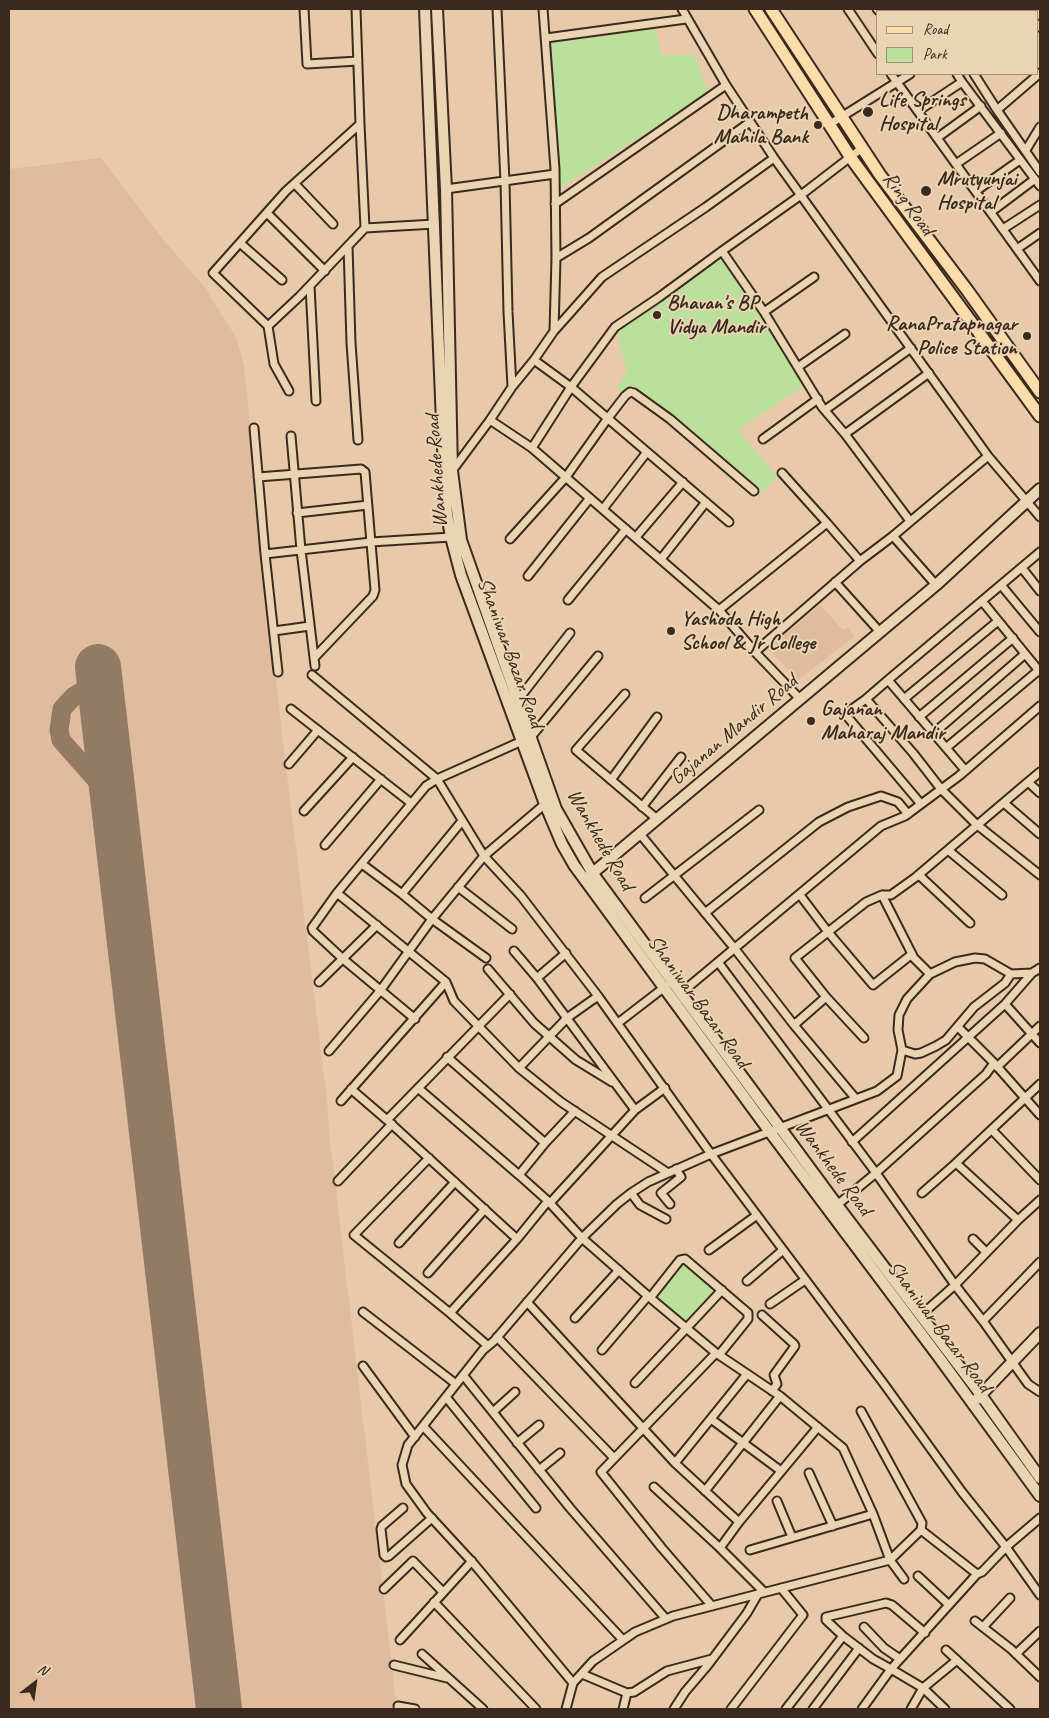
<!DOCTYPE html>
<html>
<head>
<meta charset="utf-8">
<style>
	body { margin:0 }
	#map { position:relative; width:1049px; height:1718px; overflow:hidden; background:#e8caaa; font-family:Caveat,sans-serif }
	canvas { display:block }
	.frame { position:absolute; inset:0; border:10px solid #3b2a1e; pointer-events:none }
	.legend { position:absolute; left:876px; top:10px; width:162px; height:65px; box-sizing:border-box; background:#ead4b3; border:1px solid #a49077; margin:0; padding:6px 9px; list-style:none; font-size:15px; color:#3b2a1e }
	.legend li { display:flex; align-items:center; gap:10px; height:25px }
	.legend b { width:25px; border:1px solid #a49077 }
	.north { position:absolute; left:10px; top:1658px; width:50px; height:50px; -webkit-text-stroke:4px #ead4b3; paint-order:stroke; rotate:30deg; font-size:14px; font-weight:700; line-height:20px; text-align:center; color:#3b2a1e }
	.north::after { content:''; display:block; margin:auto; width:18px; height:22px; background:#3b2a1e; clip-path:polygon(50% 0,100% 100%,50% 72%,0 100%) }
</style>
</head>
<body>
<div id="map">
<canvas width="1049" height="1718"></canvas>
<div class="frame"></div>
<ul class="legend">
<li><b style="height:6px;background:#faddab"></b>Road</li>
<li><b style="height:14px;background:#bae09b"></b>Park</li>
</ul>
<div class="north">N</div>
</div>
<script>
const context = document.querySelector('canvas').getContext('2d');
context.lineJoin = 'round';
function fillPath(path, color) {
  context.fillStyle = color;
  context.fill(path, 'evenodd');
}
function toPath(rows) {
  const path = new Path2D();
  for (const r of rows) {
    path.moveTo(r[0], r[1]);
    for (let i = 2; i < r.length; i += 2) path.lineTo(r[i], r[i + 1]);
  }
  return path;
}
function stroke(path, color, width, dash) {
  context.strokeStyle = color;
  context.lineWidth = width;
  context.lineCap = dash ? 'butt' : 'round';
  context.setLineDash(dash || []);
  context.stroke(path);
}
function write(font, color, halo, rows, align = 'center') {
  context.font = font + ' Caveat,sans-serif';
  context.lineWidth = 4;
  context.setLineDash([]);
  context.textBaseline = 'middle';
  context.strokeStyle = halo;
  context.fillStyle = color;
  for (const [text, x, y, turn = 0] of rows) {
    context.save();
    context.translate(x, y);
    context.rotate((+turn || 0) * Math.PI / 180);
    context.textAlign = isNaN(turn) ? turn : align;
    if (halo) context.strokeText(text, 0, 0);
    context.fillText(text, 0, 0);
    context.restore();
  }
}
const built = toPath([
	[101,158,163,239,203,285,236,337,244,366,282,734,327,1100,329,1131,397,1709,9,1709,9,169],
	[820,605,843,630,849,627,854,637,798,680,768,649]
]);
const green = toPath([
	[656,29,661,55,695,55,708,93,557,190,550,43],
	[720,257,808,383,738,430,778,477,759,495,642,398,616,388,627,372,616,329],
	[683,1262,716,1290,686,1321,684,1321,655,1297,679,1263]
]);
const taxiway = toPath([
	[107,737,112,732,117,717,112,701,105,696,96,691,81,692,74,696,62,709,59,730,61,740,114,800]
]);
const runway = toPath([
	[98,667,219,1709]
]);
const street = toPath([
	[304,9,307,64,358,61],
	[356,9,360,124],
	[497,9,505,182,508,312,512,387,534,360,571,387,615,327,658,298,722,251,801,195,862,148],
	[682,9,726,85,774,158,988,456,1040,517],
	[848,9,878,54],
	[877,9,879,11],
	[901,9,903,11],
	[926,9,927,11],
	[995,11,998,9],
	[1038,27,1040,24],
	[546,38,686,19],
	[891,74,1040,281],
	[974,74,997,110,1040,172],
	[962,82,1040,186],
	[997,110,1040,73],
	[918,111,962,82,957,74],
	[830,124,910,74],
	[937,138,981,106],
	[1026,150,1040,127],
	[956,164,1001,133],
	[295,184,333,224],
	[446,189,555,174],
	[976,191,1020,160],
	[555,204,726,85],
	[991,212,1035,179],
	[267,213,325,271],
	[1003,229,1040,205],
	[240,243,282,280],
	[348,246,351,343,358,440],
	[1017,249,1040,233],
	[722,251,764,312,822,407,845,434,910,521],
	[556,258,589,238,750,122],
	[310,286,316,401],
	[764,312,814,277],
	[268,326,300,296,365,228,435,224],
	[554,331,602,277,706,207,774,158],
	[534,360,554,331,556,258,555,169,543,9],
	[798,367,845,334],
	[512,387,490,420,532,448,571,387,729,522],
	[289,391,274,364,268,326,213,273,286,191,360,124,365,228],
	[825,410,911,348],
	[254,428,265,554],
	[845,434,929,373],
	[291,436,301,550,315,666],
	[763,439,818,399],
	[532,448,719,610,827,523,860,561,755,652,800,699],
	[452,471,490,420],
	[782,473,827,523],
	[258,477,361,469,365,472,375,590,373,596,314,658],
	[603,509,647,452],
	[297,513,368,505],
	[636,537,683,482],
	[510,539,566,477,608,418,625,396,630,392,634,393,670,419,754,491],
	[661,559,706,502],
	[860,561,893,536],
	[1022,568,1040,591],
	[528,576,590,498],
	[835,582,880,632],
	[936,585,893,536,988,456],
	[1001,585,1040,632],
	[568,600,626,529],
	[982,601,1040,672],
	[719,610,755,652],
	[274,631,310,626],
	[278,672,265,554,371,542,451,537],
	[312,675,437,779,484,856,521,896,598,996,711,1154,884,1384,962,1492,1006,1547,1040,1595],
	[888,680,1040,552],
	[625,694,576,750,657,819],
	[866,699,845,714,921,804],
	[904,699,998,621],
	[518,700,570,633],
	[291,709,411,803],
	[919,717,1013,638],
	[934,733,1025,654],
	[946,748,1039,670],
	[289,764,318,730],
	[965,770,888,680,866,699,913,753,941,789,976,824,1040,875],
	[1040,772,1028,782,1040,793],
	[611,780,657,717],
	[1004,803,1040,834],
	[642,807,681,757],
	[304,811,353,757],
	[325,845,381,779],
	[948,850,1002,895],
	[362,864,402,894,462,821],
	[919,875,970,923],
	[458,887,512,929],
	[337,893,446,982,454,1001,519,1068,561,1102,668,1173],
	[402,894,432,919,486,958],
	[800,895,828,932,873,985,912,954],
	[882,895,914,958,930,974],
	[645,898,759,810],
	[705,913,819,822,848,807,881,796,898,802,908,814],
	[514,951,537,978],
	[566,953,537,978,635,1110,665,1088],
	[718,962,876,1173,986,1074,994,1063],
	[488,969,534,1023,576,1060,612,1082],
	[319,982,377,925],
	[681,993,881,826,905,816,959,776,1040,706],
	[510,994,387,1120,517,1239,548,1201,582,1238,648,1296,716,1353,780,1396,843,1448,873,1514,890,1560,904,1579],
	[826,997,864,1038],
	[1005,1004,1040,1043],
	[415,1019,343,959,313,931,312,928,337,893,426,786,437,779,531,737,598,656],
	[618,1023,666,986],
	[794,1025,826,997,795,958,866,902,882,895,891,895,916,877,1028,782],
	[958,1027,994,1063,1040,1115],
	[902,1050,915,1054,921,1053,936,1046,946,1040,974,1007,1005,983,1011,974],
	[329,1051,380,991,432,919,484,856,545,804],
	[447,1057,545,1143,575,1111],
	[997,1067,1040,1026],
	[519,1068,567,1018,598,996],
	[418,1088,519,1175,545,1143],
	[351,1089,387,1120],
	[856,1099,877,1091,897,1076,902,1050,898,1030,899,1015,907,999,930,974,955,962,975,958,985,959,1011,974,1032,973,1040,968],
	[341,1101,446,982],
	[992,1130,1040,1180],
	[852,1142,1005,1004,1032,973],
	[429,1158,354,1235,450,1313,488,1346],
	[956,1163,1040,1084],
	[519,1175,548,1201],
	[338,1181,392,1124],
	[631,1193,640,1205,666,1219],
	[922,1193,956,1163,1018,1220],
	[550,1203,635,1110],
	[670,1204,661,1193,681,1177,676,1169],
	[837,1205,876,1173,955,1285,1018,1220,1040,1200],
	[973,1239,986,1252],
	[399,1243,455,1182],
	[709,1250,757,1215],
	[428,1273,485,1209],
	[747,1281,783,1250],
	[650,1298,680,1260,685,1259,748,1313,748,1319,719,1355],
	[527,1302,675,1463,739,1522,720,1548,764,1592],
	[770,1304,805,1280],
	[363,1312,456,1384],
	[450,1313,517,1239],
	[762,1315,794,1344,795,1346,774,1375,777,1384,772,1391],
	[920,1316,955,1285,983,1321,1040,1262],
	[575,1318,619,1270],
	[983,1321,1028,1384,1040,1392],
	[497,1337,613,1457],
	[602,1350,648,1296],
	[363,1366,415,1437],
	[463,1375,570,1508,666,1619],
	[635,1383,722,1290],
	[446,1397,536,1508],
	[861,1411,922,1523,921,1530],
	[493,1412,515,1392],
	[711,1419,781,1471],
	[423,1426,623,1640],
	[517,1443,539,1425],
	[675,1463,747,1374],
	[539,1470,560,1453],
	[809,1473,833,1526],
	[654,1487,720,1548],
	[705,1491,780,1396],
	[777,1501,792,1537],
	[403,1508,382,1526,381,1529,384,1555,386,1557,389,1556,432,1518],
	[739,1522,818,1427],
	[750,1550,873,1514],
	[918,1576,949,1605],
	[384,1589,413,1561,443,1592],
	[434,1602,536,1709],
	[712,1606,661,1547,601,1472,716,1353],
	[975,1621,1011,1649,1040,1677],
	[864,1627,884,1648,900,1659],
	[983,1627,1010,1598],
	[843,1636,826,1620,826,1617,886,1603,892,1605,925,1633],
	[400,1640,472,1561],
	[946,1650,1010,1709],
	[422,1654,483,1709],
	[1016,1654,1040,1631],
	[394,1665,447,1678],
	[582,1674,627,1693,634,1692,667,1671,712,1659],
	[573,1683,593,1661,635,1632,673,1616,890,1560,921,1530,977,1574,982,1572,1006,1547,1040,1518],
	[398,1706,415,1709],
	[566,1709,573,1683,474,1564,427,1513,406,1484,402,1465,408,1445,483,1350,494,1341,582,1238,617,1204,631,1193,648,1182,711,1154,856,1099,794,1025,735,949,640,834],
	[623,1709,627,1693],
	[674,1709,685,1692,708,1665,747,1613,758,1594],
	[731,1709,803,1615,781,1588],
	[786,1709,843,1636,873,1659,891,1669,977,1574],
	[813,1709,859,1648],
	[862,1709,891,1669,923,1688,911,1709],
	[945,1709,923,1688,957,1660]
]);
const secondary = toPath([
	[425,9,444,471,447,514,451,537,461,575,545,804,562,844,574,865,770,1132,938,1356,1040,1496],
	[437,9,446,189,452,471,461,540,556,809,593,874,837,1205,981,1395,1040,1478],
	[588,877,936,585,1040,489],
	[977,1399,1040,1333]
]);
const primary = toPath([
	[755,9,851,158,1040,416],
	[771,9,880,175,967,290,1040,392]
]);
const markers = [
	[868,112,6,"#3b2a1e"],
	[818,125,5,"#3b2a1e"],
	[926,191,6,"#3b2a1e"],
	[657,315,5,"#3b2a1e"],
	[1027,336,5,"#3b2a1e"],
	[671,631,5,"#3b2a1e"],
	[811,721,5,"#3b2a1e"]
];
const poiNames = [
	["Life Springs",879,100],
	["Hospital",879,124],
	["Dharampeth",808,113,"right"],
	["Mahila Bank",808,137,"right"],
	["Mrutyunjai",937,179],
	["Hospital",937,203],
	["Bhavan's BP",667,303],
	["Vidya Mandir",667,327],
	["RanaPratapnagar",1017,324,"right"],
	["Police Station",1017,348,"right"],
	["Yashoda High",681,619],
	["School & Jr College",681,643],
	["Gajanan",821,709],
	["Maharaj Mandir",821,733]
];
const streetNames = [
	["Ring Road",908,204,54],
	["Wankhede Road",437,471,-94],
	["Shaniwar Bazar Road",510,653,70],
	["Gajanan Mandir Road",734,730,-40],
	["Wankhede Road",600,840,60],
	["Shaniwar Bazar Road",698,1002,54],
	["Wankhede Road",833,1168,53],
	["Shaniwar Bazar Road",939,1327,53]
];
fillPath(built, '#debc9d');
fillPath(green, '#bae09b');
stroke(taxiway, '#927a64', 19);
stroke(runway, '#927a64', 46);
stroke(street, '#3b2a1e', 11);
stroke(secondary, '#3b2a1e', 14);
stroke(primary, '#3b2a1e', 15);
stroke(street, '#ead4b3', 7);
stroke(secondary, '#ead4b3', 10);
stroke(primary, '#faddab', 11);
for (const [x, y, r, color] of markers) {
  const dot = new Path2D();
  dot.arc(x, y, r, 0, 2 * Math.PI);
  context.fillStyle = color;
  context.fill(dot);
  stroke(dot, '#ead4b3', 2);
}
write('bold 21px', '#3b2a1e', '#ead4b3', poiNames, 'left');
write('21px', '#3b2a1e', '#ead4b3', streetNames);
</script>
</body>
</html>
